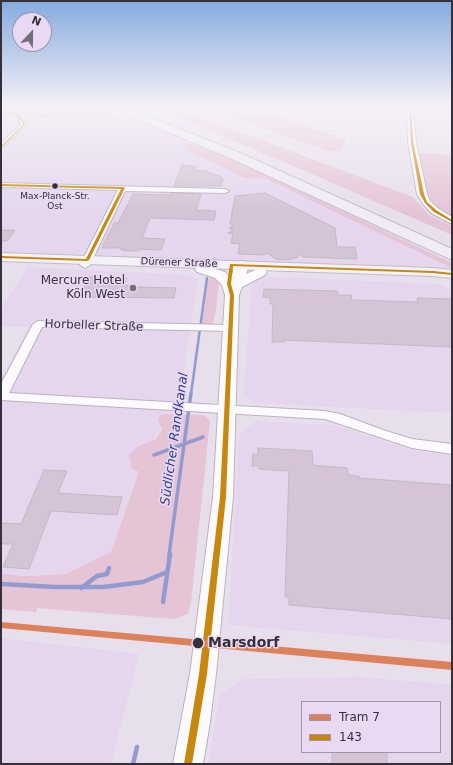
<!DOCTYPE html>
<html>
<head>
<meta charset="utf-8">
<style>
	body { margin:0 }
	#map { position:relative; width:453px; height:765px; overflow:hidden; background:#e8dfed; font-family:"DejaVu Sans",sans-serif }
	canvas { display:block }
	.frame { position:absolute; inset:0; border:2px solid #36303a; pointer-events:none }
	.legend { position:absolute; left:301px; top:701px; width:140px; height:52px; box-sizing:border-box; background:#e9d9f3; border:1px solid #a195a9; margin:0; padding:5px 7px; list-style:none; font-size:12px; color:#36303a }
	.legend li { display:flex; align-items:center; gap:8px; height:20px }
	.legend b { width:20px; border:1px solid #a195a9 }
	.north { position:absolute; left:12px; top:12px; width:40px; height:40px; box-sizing:border-box; background:#e9d9f3; border:1px solid #a195a9; border-radius:50%; rotate:22deg; font-size:11px; font-weight:700; line-height:16px; text-align:center; color:#36303a }
	.north::after { content:''; display:block; margin:auto; width:14px; height:18px; background:#746d79; clip-path:polygon(50% 0,100% 100%,50% 72%,0 100%) }
</style>
</head>
<body>
<div id="map">
<canvas width="453" height="765"></canvas>
<div class="frame"></div>
<ul class="legend">
<li><b style="height:5px;background:#dd815a"></b>Tram 7</li>
<li><b style="height:5px;background:#c7880e"></b>143</li>
</ul>
<div class="north">N</div>
</div>
<script>
const context = document.querySelector('canvas').getContext('2d');
context.lineJoin = 'round';
function fillPath(path, color) {
  context.fillStyle = color;
  context.fill(path, 'evenodd');
}
function toPath(rows) {
  const path = new Path2D();
  for (const r of rows) {
    path.moveTo(r[0], r[1]);
    for (let i = 2; i < r.length; i += 2) path.lineTo(r[i], r[i + 1]);
  }
  return path;
}
function stroke(path, color, width, dash) {
  context.strokeStyle = color;
  context.lineWidth = width;
  context.lineCap = dash ? 'butt' : 'round';
  context.setLineDash(dash || []);
  context.stroke(path);
}
function write(font, color, halo, rows, align = 'center') {
  context.font = font + ' "DejaVu Sans",sans-serif';
  context.lineWidth = 3;
  context.setLineDash([]);
  context.textBaseline = 'middle';
  context.strokeStyle = halo;
  context.fillStyle = color;
  for (const [text, x, y, turn = 0] of rows) {
    context.save();
    context.translate(x, y);
    context.rotate((+turn || 0) * Math.PI / 180);
    context.textAlign = isNaN(turn) ? turn : align;
    if (halo) context.strokeText(text, 0, 0);
    context.fillText(text, 0, 0);
    context.restore();
  }
}
const built = toPath([
	[1,106,95,106,142,125,150,126,274,179,452,263,452,269,102,257,99,254,81,253,73,255,1,253,1,186,224,193,226,189,1,183,1,150,27,125,26,119,1,143],
	[28,267,188,275,198,279,177,414,169,414,146,452,111,552,66,574,25,575,1,574,1,379,29,327,1,326,1,309],
	[271,277,439,284,452,290,452,413,255,403,243,396,252,284,257,280],
	[256,421,334,425,407,449,452,456,452,644,228,625,239,434],
	[1,638,139,654,111,764,1,764],
	[362,677,452,685,452,764,208,764,220,694,243,679],
	[302,702,440,702,440,752,302,752]
]);
const green = toPath([
	[147,106,166,106,259,139,413,197,429,215,452,226,452,235,321,178,202,127],
	[228,106,248,106,346,140,341,151,328,151,234,117],
	[186,142,231,159,274,179,452,263,452,268,266,179,245,178,184,149],
	[417,153,452,155,452,218,439,210,430,201,426,193],
	[210,278,219,281,216,310,213,323,208,326,202,325,208,280],
	[165,414,203,415,207,417,210,421,191,603,188,614,174,619,37,608,36,612,1,609,1,574,27,576,66,574,111,552,139,472,132,468,129,455,139,446,156,439,162,429,158,421,160,415]
]);
const streamFar2 = toPath([
	[191,394,207,278]
]);
const streamFar1 = toPath([
	[154,455,203,437],
	[169,555,191,393]
]);
const stream = toPath([
	[1,584,55,587,103,587,143,582,167,572],
	[81,588,97,576,107,574,109,568],
	[163,602,170,554],
	[133,764,137,747]
]);
const building = toPath([
	[51,106,59,106,60,118,39,117,51,106],
	[182,165,196,166,195,170,208,171,208,172,221,177,223,179,221,186,174,186,182,165],
	[171,193,201,194,196,210,216,211,214,220,150,218,142,238,165,239,161,250,140,249,139,251,131,251,121,250,122,248,102,248,114,223,118,223,133,194,171,195,171,193],
	[265,193,335,228,337,247,355,247,357,259,303,257,301,254,296,258,286,260,276,259,267,253,264,255,238,254,240,244,231,243,233,234,228,233,233,230,229,228,234,226,230,224,235,196,265,193],
	[1,230,15,230,7,241,1,241,1,230],
	[89,277,127,278,124,285,136,287,176,288,174,298,90,297,91,296,86,295,87,293,82,293,89,277],
	[264,289,337,291,338,295,351,295,352,300,418,302,417,298,452,299,452,347,284,340,284,342,272,342,273,306,273,304,270,304,270,298,263,297,264,289],
	[258,448,312,451,313,465,347,468,348,475,359,476,359,478,452,485,452,619,289,605,289,597,285,597,289,471,259,469,259,466,252,466,253,454,258,455,258,448],
	[44,470,67,471,58,493,122,497,117,515,51,511,29,569,3,567,13,544,1,544,1,523,21,524,44,470],
	[332,752,387,752,387,764,332,764,332,752]
]);
const minor = toPath([
	[1,108,20,114,25,118,27,125,1,149,1,143,21,125,21,122,16,116,1,112,1,108],
	[1,183,225,189,229,191,225,193,125,191,90,265,85,268,80,265,118,190,1,187,1,183],
	[38,321,231,325,236,328,231,331,42,327,9,393,325,411,340,414,383,430,412,439,452,444,452,454,412,448,325,419,1,400,1,384,33,324,38,321]
]);
const tertiary = toPath([
	[407,106,413,106,416,142,427,194,430,201,439,209,452,217,452,224,431,213,423,204,417,194,408,142,407,106]
]);
const secondary = toPath([
	[242,261,247,262,249,265,246,274,260,268,265,269,267,272,265,275,242,287,239,295,233,497,216,674,210,722,203,764,173,764,190,674,213,497,225,295,222,285,215,278,197,272,195,269,197,266,202,265,207,266,225,272,231,278,235,265,237,262,242,261]
]);
const primary = toPath([
	[1,253,433,268,452,270,452,278,433,276,1,261,1,253]
]);
const motorway = toPath([
	[107,106,122,106,240,153,452,249,452,260,232,159,107,106]
]);
const bus1 = toPath([
	[409,106,411,106,413,142,424,194,427,202,436,210,452,220,452,222,434,212,425,203,420,194,411,142,409,106],
	[1,109,19,114,25,122,25,125,1,148,1,146,23,125,23,122,17,116,1,111,1,109],
	[1,184,123,187,125,188,89,260,87,261,1,258,1,256,86,259,121,189,1,186,1,184],
	[230,264,433,271,452,273,452,275,433,273,233,266,231,284,234,295,226,497,207,674,192,764,184,764,199,674,220,497,230,295,227,284,230,264]
]);
const tram1 = toPath([
	[1,622,452,662,452,670,1,628,1,622]
]);
const markers = [
	[55,186,3.5,"#36303a"],
	[133,288,4,"#746d79"],
	[198,643,6,"#36303a"]
];
const farBusnames = [
	["Max-Planck-Str.",55,197],
	["Ost",55,207]
];
const farStreetnames = [
	["Dürener Straße",179,263,2]
];
const poiNames = [
	["Mercure Hotel",125,281],
	["Köln West",125,295]
];
const streetNames = [
	["Horbeller Straße",94,326,2]
];
const waterNames = [
	["Südlicher Randkanal",175,439,-82]
];
const nearStopnames = [
	["Marsdorf",208,643]
];
fillPath(built, '#e5d6ee');
fillPath(green, '#e5c4d6');
stroke(streamFar2, '#929acf', 2.5);
stroke(streamFar1, '#929acf', 3.5);
stroke(stream, '#929acf', 4.5);
fillPath(building, '#d5c4d5');
stroke(building, '#c3bac4', 1);
stroke(minor, '#bab3be', 2);
stroke(tertiary, '#bab3be', 2);
stroke(secondary, '#bab3be', 2);
stroke(primary, '#c0bbc9', 2);
stroke(motorway, '#c0bbc9', 2);
fillPath(minor, '#fcfafc');
fillPath(tertiary, '#fcfafc');
fillPath(secondary, '#fcfafc');
fillPath(primary, '#f4f2f8');
fillPath(motorway, '#efecf6');
fillPath(bus1, '#c7880e');
fillPath(tram1, '#dd815a');
const sky = context.createLinearGradient(0, 0, 0, 213);
sky.addColorStop(0, '#85aade');
sky.addColorStop(0.5, '#f5f1f7');
sky.addColorStop(1, '#f5f1f700');
context.fillStyle = sky;
context.fillRect(0, 0, 453, 213);
for (const [x, y, r, color] of markers) {
  const dot = new Path2D();
  dot.arc(x, y, r, 0, 2 * Math.PI);
  context.fillStyle = color;
  context.fill(dot);
  stroke(dot, '#e9d9f3', 1.5);
}
write('9px', '#36303a', '#e9d9f3', farBusnames);
write('10px', '#36303a', '#e9d9f3', farStreetnames);
write('12px', '#36303a', '#e9d9f3', poiNames, 'right');
write('12px', '#36303a', '#e9d9f3', streetNames);
write('italic 13px', '#323e92', '#e9d9f3', waterNames);
write('bold 14px', '#36303a', '#e9d9f3', nearStopnames, 'left');
</script>
</body>
</html>
